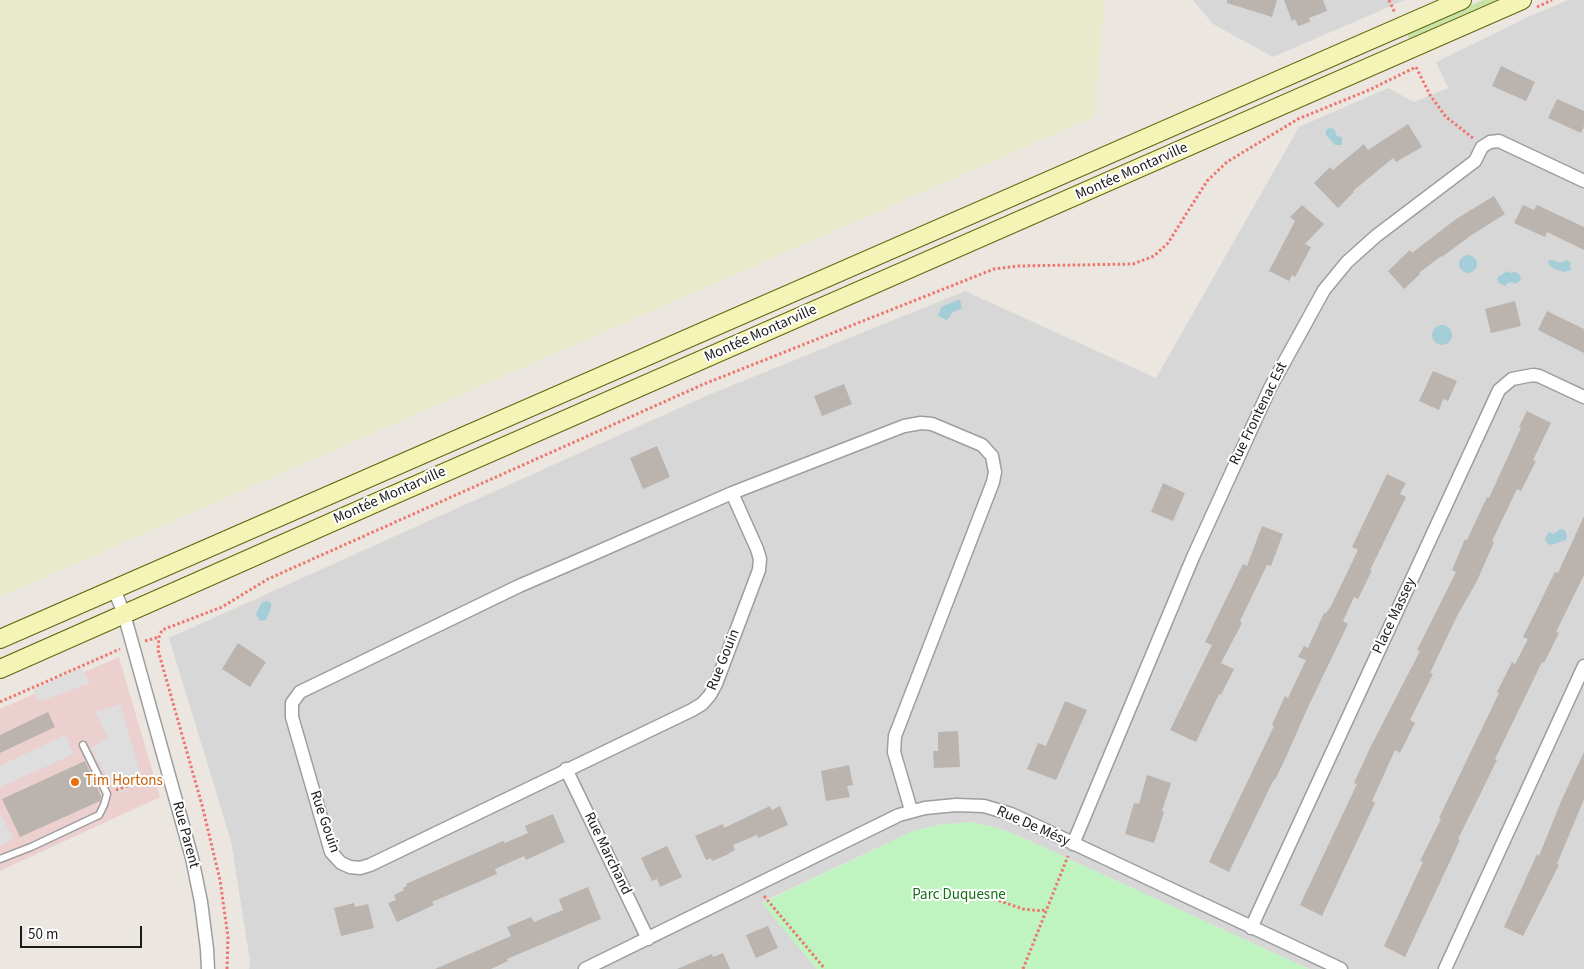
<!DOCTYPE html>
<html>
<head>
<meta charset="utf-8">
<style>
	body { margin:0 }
	#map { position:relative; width:1584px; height:969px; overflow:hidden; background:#ebe7e0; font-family:"Source Sans 3",sans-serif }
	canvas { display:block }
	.scale { position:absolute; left:20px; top:926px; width:122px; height:22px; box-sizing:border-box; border:2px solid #1a1a1a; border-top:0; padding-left:6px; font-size:15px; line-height:18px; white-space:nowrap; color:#1a1a1a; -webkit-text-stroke:4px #fff; paint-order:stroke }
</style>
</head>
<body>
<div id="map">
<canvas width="1584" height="969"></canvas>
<div class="scale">50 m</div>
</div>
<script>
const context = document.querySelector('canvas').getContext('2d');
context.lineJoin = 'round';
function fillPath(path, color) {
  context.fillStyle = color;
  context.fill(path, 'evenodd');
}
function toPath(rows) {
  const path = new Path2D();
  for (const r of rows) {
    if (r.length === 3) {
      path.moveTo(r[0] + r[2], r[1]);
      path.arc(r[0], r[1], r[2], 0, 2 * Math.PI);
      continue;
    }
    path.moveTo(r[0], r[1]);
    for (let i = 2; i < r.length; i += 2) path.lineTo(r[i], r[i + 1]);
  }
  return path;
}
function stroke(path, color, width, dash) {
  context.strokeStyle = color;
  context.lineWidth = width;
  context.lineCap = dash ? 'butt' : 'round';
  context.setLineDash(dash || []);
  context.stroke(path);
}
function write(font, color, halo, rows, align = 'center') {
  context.font = font + ' "Source Sans 3",sans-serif';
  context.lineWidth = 4;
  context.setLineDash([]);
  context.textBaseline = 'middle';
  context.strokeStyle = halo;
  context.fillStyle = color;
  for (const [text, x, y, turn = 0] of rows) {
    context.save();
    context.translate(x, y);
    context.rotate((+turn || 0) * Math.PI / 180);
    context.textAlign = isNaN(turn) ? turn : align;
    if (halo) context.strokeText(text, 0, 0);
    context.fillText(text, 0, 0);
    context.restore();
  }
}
const residential = toPath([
	[1193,0,1405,0,1273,57,1213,24],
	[1568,0,1584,0,1584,969,1309,969,1021,837,1001,829,972,822,937,825,911,832,762,902,817,969,249,969,250,961,231,841,169,638,706,396,965,291,1156,378,1299,127,1388,88,1414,102,1448,88,1436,62,1528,17]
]);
const commercial = toPath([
	[119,657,160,797,0,871,0,709]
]);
const farmland = toPath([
	[0,0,1105,0,1094,117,0,597]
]);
const grass = toPath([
	[1483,0,1502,0,1410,41,1407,34]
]);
const park = toPath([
	[972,822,1001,829,1021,837,1309,969,817,969,762,903,911,832,937,825]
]);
const parking = toPath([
	[81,668,90,683,38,702,33,690],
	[120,704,143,782,117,794,91,748,108,737,95,712],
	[65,735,74,754,0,787,0,766],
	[0,813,13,839,0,846]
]);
const water = toPath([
	[1329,128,1334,129,1337,136,1342,137,1342,145,1335,145,1326,135,1326,130],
	[1468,264,9],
	[1553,260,1560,263,1567,260,1570,262,1571,270,1565,272,1554,269,1549,265,1548,261],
	[1507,271,1510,273,1515,272,1519,274,1521,279,1519,282,1514,284,1512,282,1508,283,1505,286,1499,283,1497,279,1498,277],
	[958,300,960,300,962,308,952,313,949,318,947,320,938,316,941,307],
	[1442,335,10],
	[1560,529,1565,530,1567,536,1566,540,1551,545,1547,543,1545,539,1549,532,1554,534],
	[267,601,271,603,271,608,266,620,260,621,256,614,262,602]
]);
const building = toPath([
	[1227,0,1277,0,1272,17,1227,3],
	[1284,0,1323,0,1327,11,1309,18,1310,22,1298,26,1295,19,1292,21],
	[1501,66,1535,82,1526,101,1492,86],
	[1557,99,1584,111,1584,126,1581,133,1548,118],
	[1408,124,1422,147,1396,162,1393,158,1353,191,1354,192,1338,208,1314,183,1330,167,1333,170,1364,144,1368,150],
	[1494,196,1505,214,1470,236,1442,257,1441,256,1419,273,1420,274,1404,289,1388,271,1410,250,1412,253,1456,219],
	[1302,205,1324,224,1305,244,1311,247,1295,277,1292,275,1289,281,1269,271,1295,221,1290,217],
	[1523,205,1534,210,1537,205,1584,227,1584,250,1547,232,1545,237,1514,223],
	[1515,301,1521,326,1491,333,1485,309],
	[1547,311,1584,329,1584,353,1538,330],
	[1433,371,1457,381,1448,401,1443,399,1439,410,1419,401],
	[844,384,852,404,822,416,814,396],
	[1527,411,1551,423,1533,460,1536,461,1521,491,1517,489,1492,541,1494,542,1477,581,1457,616,1430,673,1433,674,1410,720,1415,723,1400,753,1395,750,1372,801,1375,803,1322,916,1300,905,1357,784,1354,783,1371,746,1420,651,1417,650,1456,572,1452,570,1465,539,1467,540,1487,497,1489,498,1521,428,1519,427],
	[657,446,670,477,643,489,630,458],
	[1387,474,1406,483,1400,494,1406,497,1370,570,1372,570,1358,599,1354,597,1343,621,1348,624,1308,707,1286,757,1275,780,1274,779,1229,872,1209,862,1274,726,1272,725,1285,696,1288,698,1306,660,1298,657,1304,646,1308,648,1324,613,1326,613,1331,606,1358,550,1352,547],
	[1163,483,1185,493,1173,521,1151,512],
	[1584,516,1584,575,1556,632,1559,633,1544,663,1542,662,1495,759,1497,760,1458,839,1460,840,1405,957,1384,946,1423,862,1420,861,1441,819,1439,818,1499,693,1497,692,1512,662,1515,664,1528,639,1523,637,1555,572,1558,573],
	[1262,526,1283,534,1271,566,1267,565,1240,621,1242,623,1221,663,1234,669,1221,695,1219,694,1196,742,1170,730,1212,645,1205,642,1243,564,1247,566],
	[238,643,266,662,250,687,222,669],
	[1065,701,1087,710,1056,780,1027,769,1038,743,1046,746],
	[48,712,55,727,0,753,0,735],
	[958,731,960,767,934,768,933,751,938,751,938,732],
	[1584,752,1584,799,1557,864,1559,865,1523,936,1504,927,1537,854,1539,856,1562,799],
	[85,761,101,796,100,801,20,837,2,799],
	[849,765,853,785,847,786,850,797,826,801,821,771],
	[1147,775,1171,783,1162,811,1164,812,1154,843,1125,834,1134,803,1139,804],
	[770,806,772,810,780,806,788,825,758,838,757,835,733,845,735,850,729,853,729,854,712,861,711,858,706,860,695,836,723,824,724,828],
	[553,814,565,842,526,860,524,856,495,869,497,874,432,902,434,905,397,922,388,903,396,900,394,895,404,890,403,888,407,886,406,884,503,841,505,843,528,833,525,826],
	[667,846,682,877,660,887,657,879,652,881,641,858],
	[588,887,601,919,507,959,508,961,491,969,435,969,511,936,507,927,531,917,534,922,563,910,559,899],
	[354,903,355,907,368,904,374,928,341,936,334,908],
	[768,926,778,948,756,958,746,935],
	[723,953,730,969,677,969,712,954,713,957]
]);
const path = toPath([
	[1389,0,1395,13],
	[1537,7,1552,0],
	[145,641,159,637],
	[0,702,120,649],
	[116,790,130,785],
	[764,896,825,969],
	[994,899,1023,909,1041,911,1047,909],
	[227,969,228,937,220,880,202,805,158,650,159,637,162,630,222,607,268,579,704,384,994,269,1018,266,1133,264,1154,256,1168,243,1207,181,1227,162,1298,119,1369,90,1416,67,1430,95,1446,117,1473,138],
	[1023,969,1068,856]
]);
const lane = toPath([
	[0,859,31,847,99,815,104,805,107,794,83,745]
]);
const street = toPath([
	[732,493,757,549,760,559,759,570,716,684,710,695,702,704,692,710,370,865,360,868,350,867,341,863,331,852,292,717,292,703,300,692,519,586,593,554,732,493,904,426,921,423,932,424,982,445,992,456,995,472,993,482,895,736,894,752,911,810],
	[114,589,124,614,192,858,201,902,207,949,208,969],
	[566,769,648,939],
	[1073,844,1193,557,1270,388,1324,290,1347,262,1376,236,1475,161,1482,147,1490,142,1499,141,1584,181],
	[1251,928,1499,390,1512,379,1533,375,1539,376,1584,397],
	[585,969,899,815,925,808,956,805,984,806,1011,814,1341,969],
	[1445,969,1584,666]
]);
const secondary = toPath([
	[0,639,1462,0],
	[0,669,373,504,1522,0]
]);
const markers = [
	[75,782,5,"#e8710a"]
];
const streetNames = [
	["Montée Montarville",1132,172,-24],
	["Montée Montarville",761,334,-24],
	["Rue Frontenac Est",1259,414,-64],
	["Montée Montarville",390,496,-24],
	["Place Massey",1395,616,-65],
	["Rue Gouin",724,660,-68],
	["Rue Gouin",324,822,71],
	["Rue De Mésy",1033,827,24],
	["Rue Parent",185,835,75],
	["Rue Marchand",607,854,64]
];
const foodNames = [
	["Tim Hortons",85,782]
];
const parkNames = [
	["Parc Duquesne",959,896]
];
fillPath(residential, '#d8d7d7');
fillPath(commercial, '#ecd0d0');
fillPath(farmland, '#e9eacc');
fillPath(grass, '#c8e3a9');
fillPath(park, '#bff4c1');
fillPath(parking, '#dedede');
fillPath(water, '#a3cdd7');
fillPath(building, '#bbb3ad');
stroke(lane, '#9e9e9e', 9);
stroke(street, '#9e9e9e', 15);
stroke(secondary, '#60670c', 20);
stroke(path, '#ef766e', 3, [2.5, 2.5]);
stroke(lane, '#fff', 6);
stroke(street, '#fff', 12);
stroke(secondary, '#f3f4b6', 18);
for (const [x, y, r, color] of markers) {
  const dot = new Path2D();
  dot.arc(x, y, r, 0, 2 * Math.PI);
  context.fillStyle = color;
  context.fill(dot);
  stroke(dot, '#fff', 2);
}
write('15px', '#1a1a1a', '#fff', streetNames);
write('15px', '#c56008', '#fff', foodNames, 'left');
write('15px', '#126f17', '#fff', parkNames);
</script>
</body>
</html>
